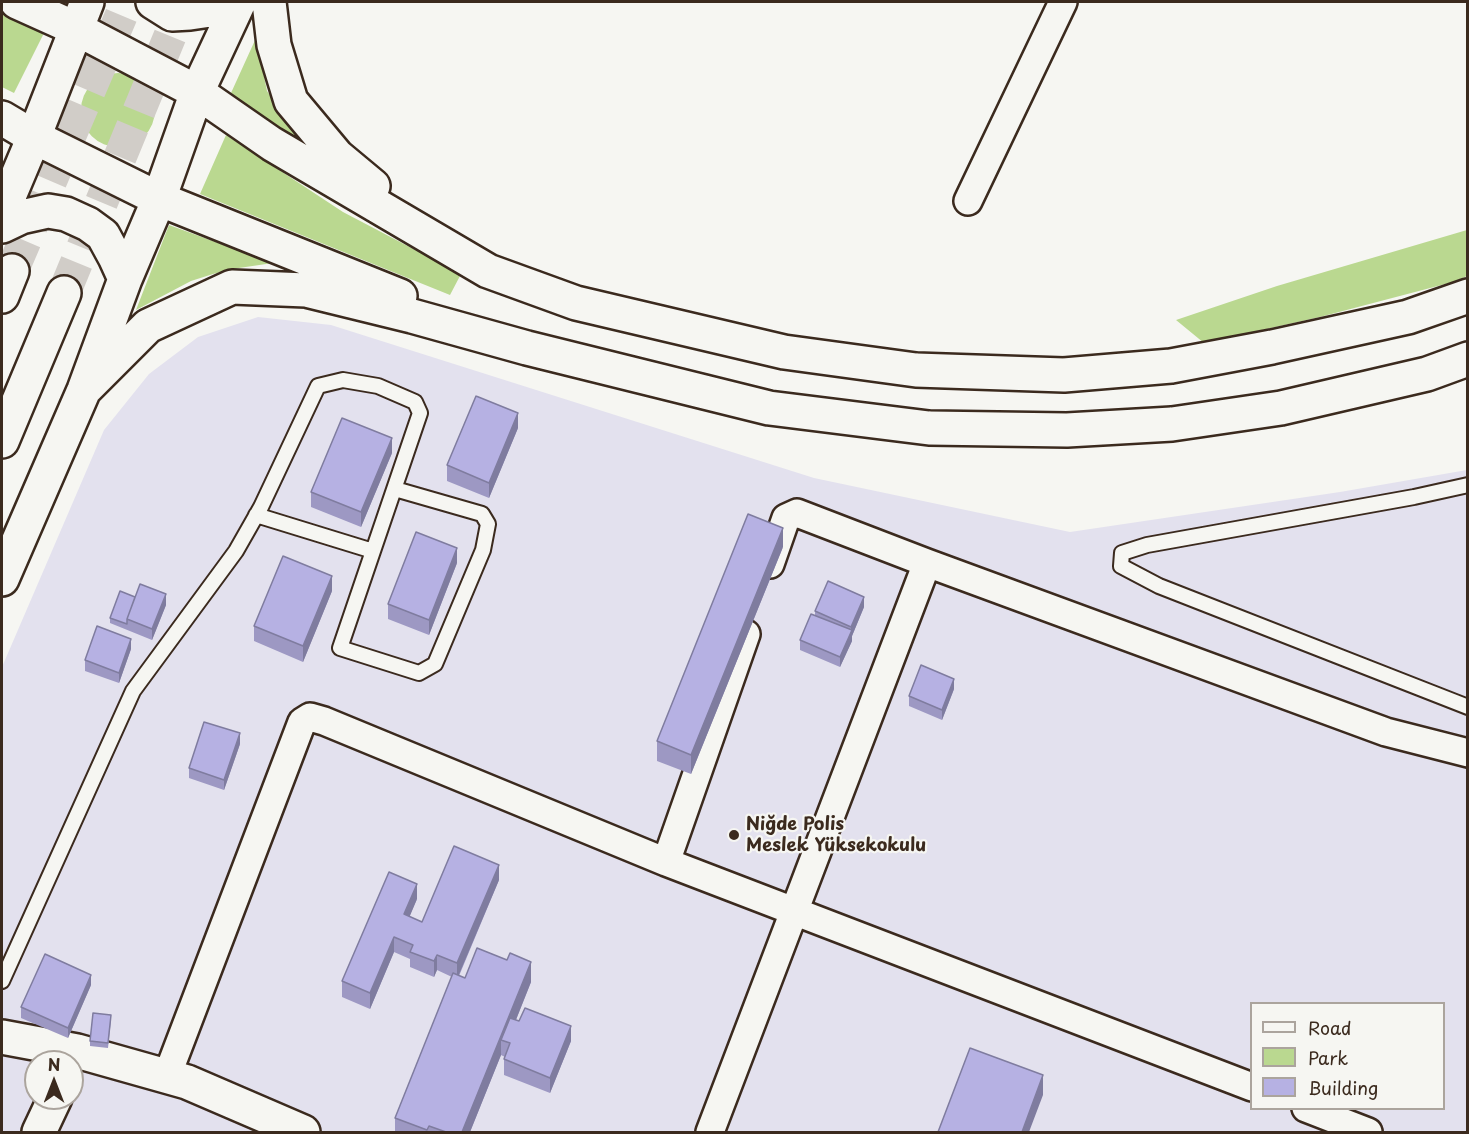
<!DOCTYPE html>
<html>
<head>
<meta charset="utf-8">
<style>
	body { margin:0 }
	#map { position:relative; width:1469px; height:1134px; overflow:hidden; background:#f6f6f2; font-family:"Playpen Sans",sans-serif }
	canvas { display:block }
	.frame { position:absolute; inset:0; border:3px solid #3b2a1e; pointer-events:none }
	.legend { position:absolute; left:1250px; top:1002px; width:195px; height:108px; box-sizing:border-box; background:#f6f6f2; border:2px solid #aba49d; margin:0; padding:8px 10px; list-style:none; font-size:18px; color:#3b2a1e }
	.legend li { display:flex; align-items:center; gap:12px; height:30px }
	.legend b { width:30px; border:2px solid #aba49d }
	.north { position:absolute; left:24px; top:1050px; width:60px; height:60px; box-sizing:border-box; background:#f6f6f2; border:2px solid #aba49d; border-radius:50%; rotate:0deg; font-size:16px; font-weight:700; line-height:24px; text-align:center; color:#3b2a1e }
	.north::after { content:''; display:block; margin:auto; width:21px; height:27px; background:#3b2a1e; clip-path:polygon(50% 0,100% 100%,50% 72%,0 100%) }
</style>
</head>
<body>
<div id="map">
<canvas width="1469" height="1134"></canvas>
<div class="frame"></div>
<ul class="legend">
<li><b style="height:8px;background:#f6f6f2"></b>Road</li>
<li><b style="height:16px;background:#bad890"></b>Park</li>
<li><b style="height:16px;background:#b6b1e3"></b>Building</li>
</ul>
<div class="north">N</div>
</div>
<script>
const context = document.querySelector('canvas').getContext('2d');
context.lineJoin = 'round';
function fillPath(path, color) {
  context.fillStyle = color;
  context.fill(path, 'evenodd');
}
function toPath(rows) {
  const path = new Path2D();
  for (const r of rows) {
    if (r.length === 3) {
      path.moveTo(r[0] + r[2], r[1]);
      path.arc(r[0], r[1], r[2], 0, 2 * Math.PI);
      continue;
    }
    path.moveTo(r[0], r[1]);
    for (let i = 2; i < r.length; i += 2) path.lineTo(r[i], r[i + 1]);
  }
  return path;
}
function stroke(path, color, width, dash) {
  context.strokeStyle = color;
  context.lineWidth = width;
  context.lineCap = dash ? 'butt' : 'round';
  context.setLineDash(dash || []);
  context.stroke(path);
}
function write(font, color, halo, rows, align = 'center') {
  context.font = font + ' "Playpen Sans",sans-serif';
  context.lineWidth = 4.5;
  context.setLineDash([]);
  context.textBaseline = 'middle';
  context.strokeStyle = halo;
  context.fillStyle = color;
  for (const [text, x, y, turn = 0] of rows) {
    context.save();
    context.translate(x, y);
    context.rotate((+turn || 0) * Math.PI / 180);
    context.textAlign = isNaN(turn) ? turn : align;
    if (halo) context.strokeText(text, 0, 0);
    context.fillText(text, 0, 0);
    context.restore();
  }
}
const built = toPath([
	[258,317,331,325,814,478,1070,532,1340,492,1467,470,1467,1132,2,1132,2,667,104,430,149,374,198,337],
	[1252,1004,1444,1004,1444,1108,1252,1108],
	[36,1062,72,1062,72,1098,36,1098]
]);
const green = toPath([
	[2,11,44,33,14,93,2,87],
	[256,38,267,91,308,150,231,93],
	[118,110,37],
	[226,135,343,212,461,274,450,295,200,194],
	[169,225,273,263,232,269,213,274,191,281,136,310],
	[1467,230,1467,276,1453,282,1320,317,1204,343,1176,320,1277,286]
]);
const trunkTunnel = toPath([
	[12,271,127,2],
	[64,293,184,2]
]);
const service = toPath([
	[1468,485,1414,497,1147,545,1122,553,1121,566,1159,586,1468,707],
	[256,515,373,551],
	[2,981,133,691,236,551,261,507,318,386,343,380,378,386,415,402,420,413,340,648,419,673,435,664,483,550,488,524,482,514,395,489]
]);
const minor = toPath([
	[968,201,1063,2],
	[770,564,786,518,797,513,927,563,1386,732,1468,753],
	[666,862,746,634],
	[167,1076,302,722,310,717,324,721,666,862,1252,1087],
	[1306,1108,1368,1132],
	[710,1132,927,563]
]);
const tertiary = toPath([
	[2,1037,77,1051,187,1082,303,1132],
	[39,1132,55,1098]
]);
const primary = toPath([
	[17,2,77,29],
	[2,118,34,137]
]);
const trunk = toPath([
	[2,296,12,271],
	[2,441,64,293]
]);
const motorway = toPath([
	[153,2,172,14,190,13,224,8,231,2],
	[269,2,274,45,291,101,337,156,373,186],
	[77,29,197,92,272,144,488,271,576,303,784,352,916,370,1064,375,1171,366,1272,347,1408,317,1468,296],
	[34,137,159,199,400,296],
	[2,213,34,137,87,2],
	[2,226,21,217,48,211,66,214,88,224,103,235,115,257,125,279],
	[84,390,148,326,232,287,306,290,412,316,527,348,769,408,929,428,1067,430,1172,424,1281,408,1427,374,1468,359],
	[2,579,84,390,125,279,159,199,197,92,239,2]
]);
const wall = toPath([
	[518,428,489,498,447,481,447,465],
	[392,453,361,527,311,507,311,492],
	[783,547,691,774,657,761,657,741],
	[457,563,429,635,388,619,388,604],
	[332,591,303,662,254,641,254,626],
	[135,597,166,605,152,640,110,623,110,618],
	[864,607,852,636,852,641,840,667,800,650,800,640,815,615,815,611],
	[131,649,119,683,85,671,85,660],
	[954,689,942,720,909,706,909,696],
	[240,744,224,790,189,778,189,768],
	[499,880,459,976,465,978,531,982,516,1020,571,1041,550,1093,504,1075,504,1059,505,1057,501,1055,470,1132,395,1132,395,1118,452,977,437,970,434,977,410,967,410,959,394,952,370,1009,342,997,342,981,417,899,409,917,422,922],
	[91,985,68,1038,21,1018,21,1007],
	[111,1020,108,1048,90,1046,90,1041]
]);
const shadedWall = toPath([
	[518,413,518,428,489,498,489,483],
	[392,438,392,453,361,527,361,512],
	[783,528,783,547,691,774,691,755],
	[457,548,457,563,429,635,429,620],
	[332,576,332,591,303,662,303,646],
	[166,594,166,605,152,640,152,629],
	[864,597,864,607,852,636,852,641,840,667,840,657,851,632,851,627],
	[131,639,131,649,119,683,119,673],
	[954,679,954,689,942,720,942,710],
	[240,733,240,744,224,790,224,780],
	[499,865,499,880,457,979,457,963],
	[417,884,417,899,404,930,404,914],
	[394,937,394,952,370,1009,370,993],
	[437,955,437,970,434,977,434,961],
	[531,962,531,982,507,1042,501,1040,501,1055,470,1132,462,1132],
	[91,975,91,985,68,1038,68,1028],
	[571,1026,571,1041,550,1093,550,1078],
	[1043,1075,1043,1095,1029,1132,1022,1132]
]);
const building = toPath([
	[476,396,518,413,489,483,447,465,476,396],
	[342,418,392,438,361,512,311,492,342,418],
	[748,514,783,528,691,755,657,741,748,514],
	[416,532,457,548,429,620,388,604,416,532],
	[283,556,332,576,303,646,254,626,283,556],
	[828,581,864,597,851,627,815,611,828,581],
	[140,584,166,594,152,629,127,619,140,584],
	[120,591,135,597,127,619,127,624,110,618,120,591],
	[811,614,852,630,840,657,800,640,811,614],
	[97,626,131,639,119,673,85,660,97,626],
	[921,665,954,679,942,710,909,696,921,665],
	[204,722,240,733,224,780,189,768,204,722],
	[454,846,499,865,457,963,437,955,434,961,410,952,413,945,394,937,370,993,342,981,389,872,417,884,404,914,422,922,454,846],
	[477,948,507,960,510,953,531,962,462,1132,446,1132,429,1126,427,1130,395,1118,453,973,465,978,477,948],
	[45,954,91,975,68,1028,21,1007,45,954],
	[525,1008,571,1026,550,1078,504,1059,510,1043,501,1040,510,1018,519,1021,525,1008],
	[93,1013,111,1015,108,1043,90,1041,93,1013],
	[970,1048,1043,1075,1022,1132,938,1132,970,1048]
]);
const markers = [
	[734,835,6,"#3b2a1e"]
];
const poiNames = [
	["Niğde Polis",746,825],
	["Meslek Yüksekokulu",746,846]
];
fillPath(built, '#e3e1ee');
fillPath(green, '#bad890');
stroke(trunkTunnel, '#d1cdc8', 33, [33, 16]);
stroke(service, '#3b2a1e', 18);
stroke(minor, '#3b2a1e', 32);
stroke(tertiary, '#3b2a1e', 38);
stroke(primary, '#3b2a1e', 38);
stroke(trunk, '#3b2a1e', 38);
stroke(motorway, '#3b2a1e', 38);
stroke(service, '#f6f6f2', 14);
stroke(minor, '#f6f6f2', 27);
stroke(tertiary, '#f6f6f2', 33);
stroke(primary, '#f6f6f2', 33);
stroke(trunk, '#f6f6f2', 33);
stroke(motorway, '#f6f6f2', 33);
fillPath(wall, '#9d98c3');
fillPath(shadedWall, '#7f7c9f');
fillPath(building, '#b6b1e3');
stroke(building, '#7f7c9f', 1.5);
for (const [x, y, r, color] of markers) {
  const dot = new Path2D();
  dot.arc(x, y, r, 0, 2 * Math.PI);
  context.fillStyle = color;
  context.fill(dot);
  stroke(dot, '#f6f6f2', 2);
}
write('bold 18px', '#3b2a1e', '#f6f6f2', poiNames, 'left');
</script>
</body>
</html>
